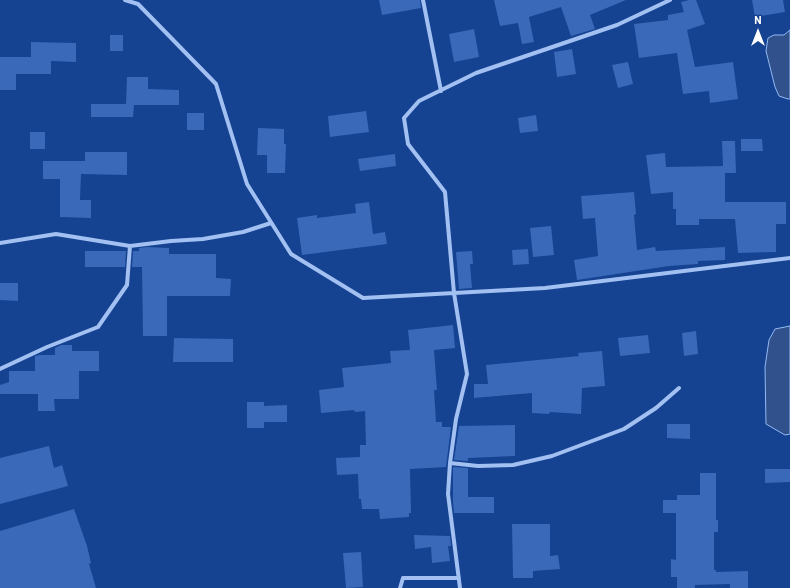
<!DOCTYPE html>
<html>
<head>
<meta charset="utf-8">
<style>
	body { margin:0 }
	#map { position:relative; width:790px; height:588px; overflow:hidden; background:#154291; font-family:Barlow,sans-serif }
	canvas { display:block }
	.north { position:absolute; left:738px; top:12px; width:40px; height:40px; -webkit-text-stroke:3px #154291; paint-order:stroke; rotate:0deg; font-size:11px; font-weight:700; line-height:16px; text-align:center; color:#fff }
	.north::after { content:''; display:block; margin:auto; width:14px; height:18px; background:#fff; clip-path:polygon(50% 0,100% 100%,50% 72%,0 100%) }
</style>
</head>
<body>
<div id="map">
<canvas width="790" height="588"></canvas>
<div class="north">N</div>
</div>
<script>
const context = document.querySelector('canvas').getContext('2d');
context.lineJoin = 'round';
function fillPath(path, color) {
  context.fillStyle = color;
  context.fill(path, 'evenodd');
}
function toPath(rows) {
  const path = new Path2D();
  for (const r of rows) {
    path.moveTo(r[0], r[1]);
    for (let i = 2; i < r.length; i += 2) path.lineTo(r[i], r[i + 1]);
  }
  return path;
}
function stroke(path, color, width, dash) {
  context.strokeStyle = color;
  context.lineWidth = width;
  context.lineCap = dash ? 'butt' : 'round';
  context.setLineDash(dash || []);
  context.stroke(path);
}
const water = toPath([
	[790,30,790,99,788,99,779,96,775,87,766,51,768,38,774,35,784,35,790,30],
	[790,326,790,434,785,435,766,424,765,367,769,340,775,329,790,326]
]);
const building = toPath([
	[379,0,420,0,421,8,382,15],
	[494,0,626,0,590,15,595,29,571,36,561,7,529,17,534,42,522,44,518,23,500,26],
	[689,0,696,0,705,24,687,30,695,67,733,62,738,99,710,103,709,91,683,94,677,53,639,58,634,24,668,20,668,15,684,12,681,2],
	[752,0,783,0,785,12,755,17],
	[474,29,479,57,454,62,449,34],
	[110,35,123,35,123,51,110,51],
	[31,42,76,43,76,62,51,61,51,74,16,74,16,90,0,90,0,57,31,57],
	[572,49,576,74,557,77,554,52],
	[628,62,633,84,618,88,612,65],
	[127,77,148,77,148,89,179,90,179,105,134,105,133,117,91,117,91,104,126,104],
	[366,111,369,132,330,137,328,116],
	[187,113,204,113,204,130,187,130],
	[536,115,538,131,520,133,518,118],
	[258,128,284,129,284,144,286,144,285,173,267,173,267,155,257,155],
	[30,132,45,132,45,149,30,149],
	[741,139,762,139,763,151,741,151],
	[722,141,735,141,736,173,725,173,725,202,786,202,786,224,776,224,776,252,738,253,735,219,699,219,699,225,676,225,676,209,673,209,673,192,651,194,646,155,665,153,666,167,723,166],
	[85,152,127,152,127,175,81,174,80,200,91,200,91,218,60,217,60,179,43,179,43,161,85,161],
	[395,154,396,166,360,171,358,159],
	[634,192,636,214,634,215,637,250,655,247,656,251,725,247,725,260,698,261,698,264,669,266,577,280,574,260,598,256,595,218,583,219,581,196],
	[369,202,373,234,385,232,387,244,302,255,297,218,317,215,317,218,356,213,355,204],
	[551,226,554,255,533,257,530,228],
	[147,247,169,248,169,254,216,254,216,278,231,279,230,296,167,296,167,336,143,336,142,267,132,267,133,251,139,251,139,248],
	[528,249,529,264,513,265,512,250],
	[85,251,126,251,125,267,85,267],
	[472,251,473,264,470,264,472,288,459,289,456,252],
	[0,283,18,283,18,301,0,300],
	[453,325,455,348,434,350,437,390,434,390,436,422,442,422,442,427,451,427,446,467,410,469,411,513,409,513,409,517,380,519,379,509,362,509,361,499,359,499,358,474,337,475,336,458,360,457,360,445,366,445,365,411,355,412,354,410,321,413,319,390,344,387,342,368,391,363,390,351,410,350,408,330],
	[696,331,698,354,684,356,682,333],
	[648,335,650,353,620,356,618,338],
	[174,338,233,339,233,362,173,362],
	[61,345,72,345,72,351,99,351,99,371,79,371,79,399,54,399,55,411,38,411,38,394,0,394,0,385,9,382,9,371,35,371,35,356,39,355,55,355,55,348],
	[602,351,605,386,582,388,581,414,550,412,549,414,532,413,532,393,474,398,474,384,488,384,486,365,579,356,578,353],
	[247,402,264,402,264,406,287,405,287,422,264,422,264,428,247,428],
	[667,424,690,424,690,439,667,438],
	[515,425,515,456,468,458,468,461,454,460,459,426],
	[49,446,54,468,62,465,68,486,0,504,0,458],
	[453,467,468,468,468,497,494,497,494,513,454,513,453,502],
	[765,469,790,469,790,482,765,483],
	[700,473,716,473,716,520,718,520,718,532,714,532,714,570,716,570,716,572,748,571,748,588,730,588,730,584,695,585,695,588,677,588,677,577,671,577,671,559,676,560,676,513,663,513,663,500,677,500,677,495,700,495],
	[74,509,87,546,91,563,89,564,96,588,0,588,0,531],
	[512,524,550,524,550,556,558,555,560,569,533,571,533,578,513,578],
	[414,535,450,536,451,546,448,546,450,561,432,563,431,547,415,549],
	[361,552,363,587,346,588,343,553]
]);
const minor = toPath([
	[125,0,138,4,216,84,247,184,291,254,363,298,545,288,790,258],
	[423,0,441,91],
	[0,243,56,234,130,246],
	[0,369,47,347,98,327,127,285,130,246,171,241,203,239,243,232,271,223],
	[450,463,478,466,513,465,552,456,624,429,656,408,679,388],
	[400,588,403,578,459,578],
	[460,588,448,494,450,463,456,419,467,374,454,293,445,192,408,144,404,118,419,101,476,73,617,25,670,0]
]);
fillPath(water, '#30518c');
stroke(water, '#94baf4', 1);
fillPath(building, '#3969b8');
stroke(minor, '#a2c0f1', 4);
</script>
</body>
</html>
